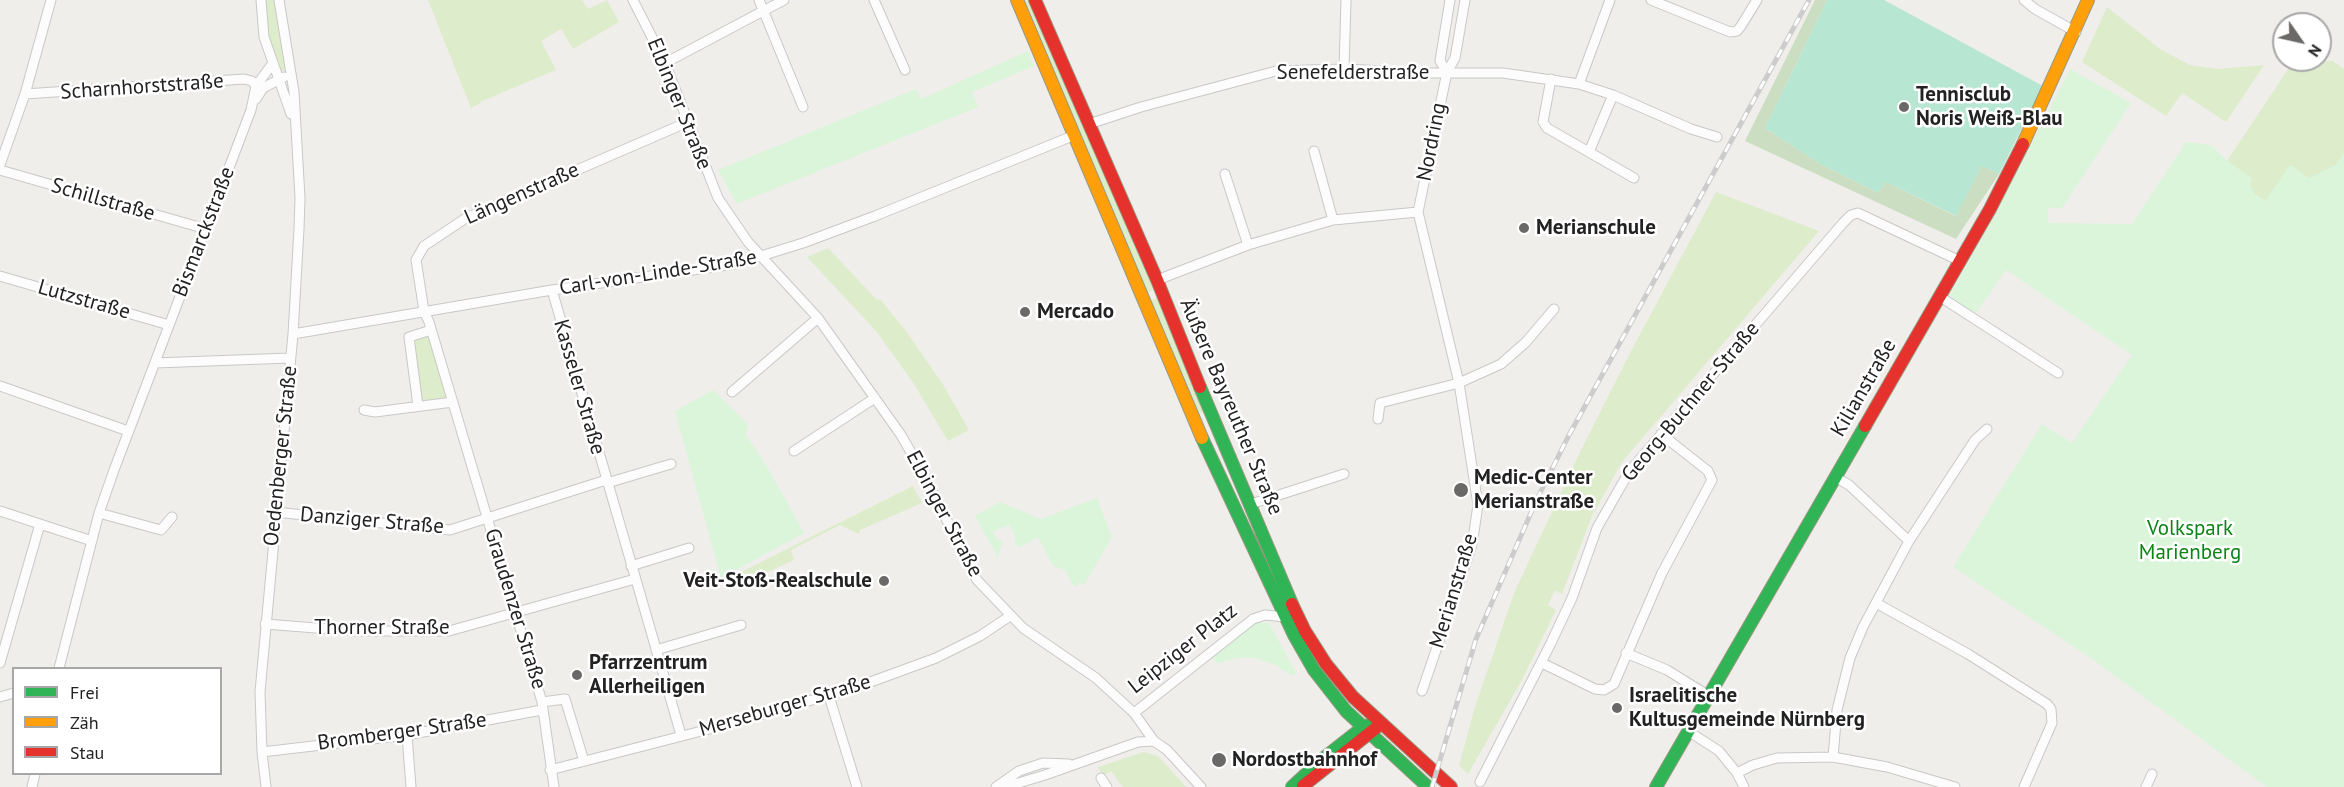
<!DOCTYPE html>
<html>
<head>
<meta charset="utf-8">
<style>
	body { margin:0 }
	#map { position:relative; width:2344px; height:787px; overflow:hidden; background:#f0eeeb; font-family:"PT Sans",sans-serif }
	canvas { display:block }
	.legend { position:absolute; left:12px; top:667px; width:210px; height:108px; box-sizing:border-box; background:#fff; border:2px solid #a7a7a7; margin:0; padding:8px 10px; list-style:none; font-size:18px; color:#222 }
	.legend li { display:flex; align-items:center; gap:12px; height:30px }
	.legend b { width:30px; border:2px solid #a7a7a7 }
	.north { position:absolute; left:2272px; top:12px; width:60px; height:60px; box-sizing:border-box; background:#fff; border:2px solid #a7a7a7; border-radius:50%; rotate:124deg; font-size:16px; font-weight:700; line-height:24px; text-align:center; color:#222 }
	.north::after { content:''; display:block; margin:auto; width:21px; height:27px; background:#6a6968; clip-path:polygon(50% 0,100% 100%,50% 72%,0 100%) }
</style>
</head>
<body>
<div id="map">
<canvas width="2344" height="787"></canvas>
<ul class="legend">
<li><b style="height:8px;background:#30b455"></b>Frei</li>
<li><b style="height:8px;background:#ff9f0a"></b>Zäh</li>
<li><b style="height:8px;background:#e5322d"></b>Stau</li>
</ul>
<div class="north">N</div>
</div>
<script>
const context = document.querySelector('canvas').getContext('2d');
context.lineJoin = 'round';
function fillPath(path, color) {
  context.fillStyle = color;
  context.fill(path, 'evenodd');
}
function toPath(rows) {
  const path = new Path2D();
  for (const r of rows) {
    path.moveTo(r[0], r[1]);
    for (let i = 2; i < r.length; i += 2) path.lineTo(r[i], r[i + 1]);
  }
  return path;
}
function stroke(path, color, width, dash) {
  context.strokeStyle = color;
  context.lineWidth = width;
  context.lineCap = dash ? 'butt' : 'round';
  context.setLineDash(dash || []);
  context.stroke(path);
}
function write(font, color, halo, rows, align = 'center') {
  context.font = font + ' "PT Sans",sans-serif';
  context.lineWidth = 5;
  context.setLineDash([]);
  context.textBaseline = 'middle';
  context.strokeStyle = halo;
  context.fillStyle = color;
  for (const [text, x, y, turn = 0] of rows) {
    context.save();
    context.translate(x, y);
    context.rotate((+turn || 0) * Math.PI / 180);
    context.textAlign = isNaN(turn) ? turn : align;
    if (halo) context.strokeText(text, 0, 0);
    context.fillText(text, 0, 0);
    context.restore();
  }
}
const grass = toPath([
	[265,0,274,0,285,68,281,73,269,40],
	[428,0,582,0,588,9,607,0,619,22,573,49,561,29,541,41,556,70,480,102,481,103,471,108],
	[1022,0,1031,0,1156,289,1146,293],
	[2107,7,2160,49,2190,65,2218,69,2264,65,2226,122,2182,93,2166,116,2082,62],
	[2294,60,2333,61,2344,69,2344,153,2336,165,2265,201,2254,194,2249,183,2252,179,2227,161],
	[1716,192,1819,231,1622,462,1592,516,1562,594,1555,590,1548,605,1556,610,1522,680,1468,774,1459,766,1474,710,1514,593,1581,450,1630,353],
	[828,248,877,300,880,299,906,331,944,386,969,430,948,441,914,384,876,331,807,257],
	[1159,297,1203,412,1201,413,1198,413,1150,301],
	[428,335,448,395,443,401,426,402,421,399,415,341,416,338],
	[913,486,922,503,860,530,859,534,840,525,791,550,794,560,744,583,739,573],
	[1143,752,1158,756,1186,787,1123,787,1111,771,1103,776,1098,767]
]);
const forest = toPath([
	[1815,0,1827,0,1765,128,1822,165,1878,193,1886,182,1955,216,1982,166,1999,174,1956,239,1745,141]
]);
const park = toPath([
	[1028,51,1034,66,972,92,978,107,737,204,718,170,916,89,921,99],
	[2070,69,2131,103,2062,208,2048,208,2048,223,2132,224,2186,142,2211,145,2227,161,2252,178,2249,183,2254,193,2265,201,2290,165,2309,178,2336,165,2344,153,2344,787,2267,787,2088,656,1953,567,2042,424,2072,443,2132,355,2006,270,1975,314,1953,300,1950,295,1996,214],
	[713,390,748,425,746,435,766,465,804,533,721,578,675,411],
	[1097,498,1112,537,1084,585,1079,582,1076,586,1073,585,1065,570,1053,566,1038,537,1020,547,1015,545,1015,536,1009,525,993,532,997,540,1003,541,998,558,975,516,1000,502,1041,519],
	[1256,622,1269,623,1296,673,1292,676,1276,665,1255,658,1238,658,1217,663,1212,657]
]);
const pitch = toPath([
	[1827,0,1884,0,2043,86,1999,174,1982,166,1956,216,1886,182,1878,193,1822,165,1765,128]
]);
const street = toPath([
	[261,0,264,37,291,114],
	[633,0,665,63,718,198,748,242,818,318,901,435,924,475,977,580,1023,628,1096,678,1134,713,1154,741,1167,750,1201,787],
	[759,0,803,107],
	[874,0,905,70],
	[1651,0,1730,32,1737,31,1741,26,1757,0],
	[2024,0,2035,9,2076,32],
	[665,63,784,0],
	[1344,69,1346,0],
	[1447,72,1440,61,1450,0],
	[1551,79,1543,122,1547,128,1634,178],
	[1579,84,1610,0],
	[25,94,244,79,252,81,256,86],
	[256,99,263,88,284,77],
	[1089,124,1141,107,1276,71,1344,69,1425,73,1503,73,1579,84,1613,95,1691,129,1717,137],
	[1314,151,1333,220],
	[1589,152,1613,95],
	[0,165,25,94,51,0],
	[0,170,206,229],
	[1225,174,1248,245],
	[0,276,169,325],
	[1157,280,1248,245,1333,220,1418,212],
	[552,290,681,735],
	[1939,296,2058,373],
	[293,334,552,290,735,264,803,243,875,216,1075,135],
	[155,363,290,358],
	[0,386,128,431],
	[732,392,818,318],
	[418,406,409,337,431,330],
	[364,410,375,412,453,402],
	[1378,419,1380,403,1459,383,1501,364,1526,342,1554,309],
	[794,451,875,398],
	[607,483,671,464],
	[1251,504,1344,474],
	[0,511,92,541],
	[275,512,450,530,606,480],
	[99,513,161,530,172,517],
	[1909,541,1975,440,1987,429],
	[631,566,689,548],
	[1876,603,1968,654,2047,704,2051,709,2052,723,2024,787],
	[265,624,354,631,449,631,635,579],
	[656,650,741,625],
	[1626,653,1667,670,1709,696],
	[0,663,40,524],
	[1542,663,1595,689,1604,690,1614,684,1662,573,1712,480,1708,471,1661,434],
	[59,668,99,513,114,470,251,110,256,86,273,63],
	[1422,691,1472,545,1478,505,1459,383,1418,212,1447,72,1455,58,1465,0],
	[829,696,857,787],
	[0,697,14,693],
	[542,702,565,699,584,761],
	[1134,713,1253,619,1265,615,1285,617],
	[1688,731,1719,751,1737,773,1744,787],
	[407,735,411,787],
	[262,752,407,735,542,710],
	[1833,757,1837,710,1850,658,1863,627,1909,541,1849,485,1835,477],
	[550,770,725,725,854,688,936,658,980,636,1010,616],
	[1737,773,1753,765,1777,758,1833,757,1887,767,1955,787],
	[1101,778,1107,787],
	[1480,782,1551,643,1572,598,1597,528,1629,472,1843,223,1851,215,1858,213,1960,261],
	[32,787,35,774],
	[266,787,262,752,260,692,293,334,299,229,300,198,294,92,279,0],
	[554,787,542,702,429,322,424,311,416,260,424,246,466,218,688,122],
	[996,787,1019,771,1043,763,1069,764],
	[1005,787,1045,775,1138,742,1154,741],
	[2146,787,2152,774]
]);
const fast = toPath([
	[1200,387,1292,604],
	[1202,438,1294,635,1314,670,1346,711,1428,787],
	[1292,787,1320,761,1362,728,1371,724,1382,724],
	[1656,787,1865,426]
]);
const slow = toPath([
	[1017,0,1202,438],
	[2023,144,2088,0]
]);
const jam = toPath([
	[1035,0,1157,280,1200,387],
	[1865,426,1990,209,2023,144],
	[1292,604,1305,631,1326,664,1353,697,1451,787],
	[1303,786,1376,728]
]);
const rail = toPath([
	[1432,787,1476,639,1537,499,1569,435,1809,0]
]);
const markers = [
	[1904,107,6,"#6a6968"],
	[1524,228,6,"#6a6968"],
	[1025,312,6,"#6a6968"],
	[1461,490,8,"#6a6968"],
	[884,581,6,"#6a6968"],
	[577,675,6,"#6a6968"],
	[1617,708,6,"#6a6968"],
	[1219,760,8,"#6a6968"]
];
const streetNames = [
	["Senefelderstraße",1353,73],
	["Scharnhorststraße",142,87,-4],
	["Elbinger Straße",679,104,68],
	["Nordring",1432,142,-79],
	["Längenstraße",522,194,-24],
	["Schillstraße",103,200,16],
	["Bismarckstraße",204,232,-69],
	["Carl-von-Linde-Straße",658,273,-9],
	["Lutzstraße",84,300,16],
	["Kasseler Straße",579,387,74],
	["Kilianstraße",1864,388,-60],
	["Georg-Buchner-Straße",1691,402,-50],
	["Äußere Bayreuther Straße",1231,407,67],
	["Oedenberger Straße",281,456,-84],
	["Elbinger Straße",944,514,62],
	["Danziger Straße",372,521,5],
	["Merianstraße",1454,591,-73],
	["Graudenzer Straße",515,609,73],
	["Thorner Straße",382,628],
	["Leipziger Platz",1183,649,-38],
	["Merseburger Straße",785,706,-16],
	["Bromberger Straße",402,732,-8]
];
const poiNames = [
	["Tennisclub",1916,95],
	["Noris Weiß-Blau",1916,119],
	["Merianschule",1536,228],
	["Mercado",1037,312],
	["Medic-Center",1474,478],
	["Merianstraße",1474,502],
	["Veit-Stoß-Realschule",872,581,"right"],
	["Pfarrzentrum",589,663],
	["Allerheiligen",589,687],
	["Israelitische",1629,696],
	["Kultusgemeinde Nürnberg",1629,720],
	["Nordostbahnhof",1232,760]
];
const parkNames = [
	["Volkspark",2190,529],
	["Marienberg",2190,553]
];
fillPath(grass, '#ddeccb');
fillPath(forest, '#cbdec1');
fillPath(park, '#daf5da');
fillPath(pitch, '#b7e6d2');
stroke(street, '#c9c8c7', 11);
stroke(fast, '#999a82', 14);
stroke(slow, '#999a82', 14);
stroke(jam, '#999a82', 14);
stroke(street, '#fdfcfc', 9);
stroke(fast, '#30b455', 12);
stroke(slow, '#ff9f0a', 12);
stroke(jam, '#e5322d', 12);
stroke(rail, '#ccc', 5);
stroke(rail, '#fff', 3, [9]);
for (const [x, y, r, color] of markers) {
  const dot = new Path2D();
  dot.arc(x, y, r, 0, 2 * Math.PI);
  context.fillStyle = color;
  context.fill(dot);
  stroke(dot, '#fff', 2);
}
write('21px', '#222', '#fff', streetNames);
write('bold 21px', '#222', '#fff', poiNames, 'left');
write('21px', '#0c8416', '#fff', parkNames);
</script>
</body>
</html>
